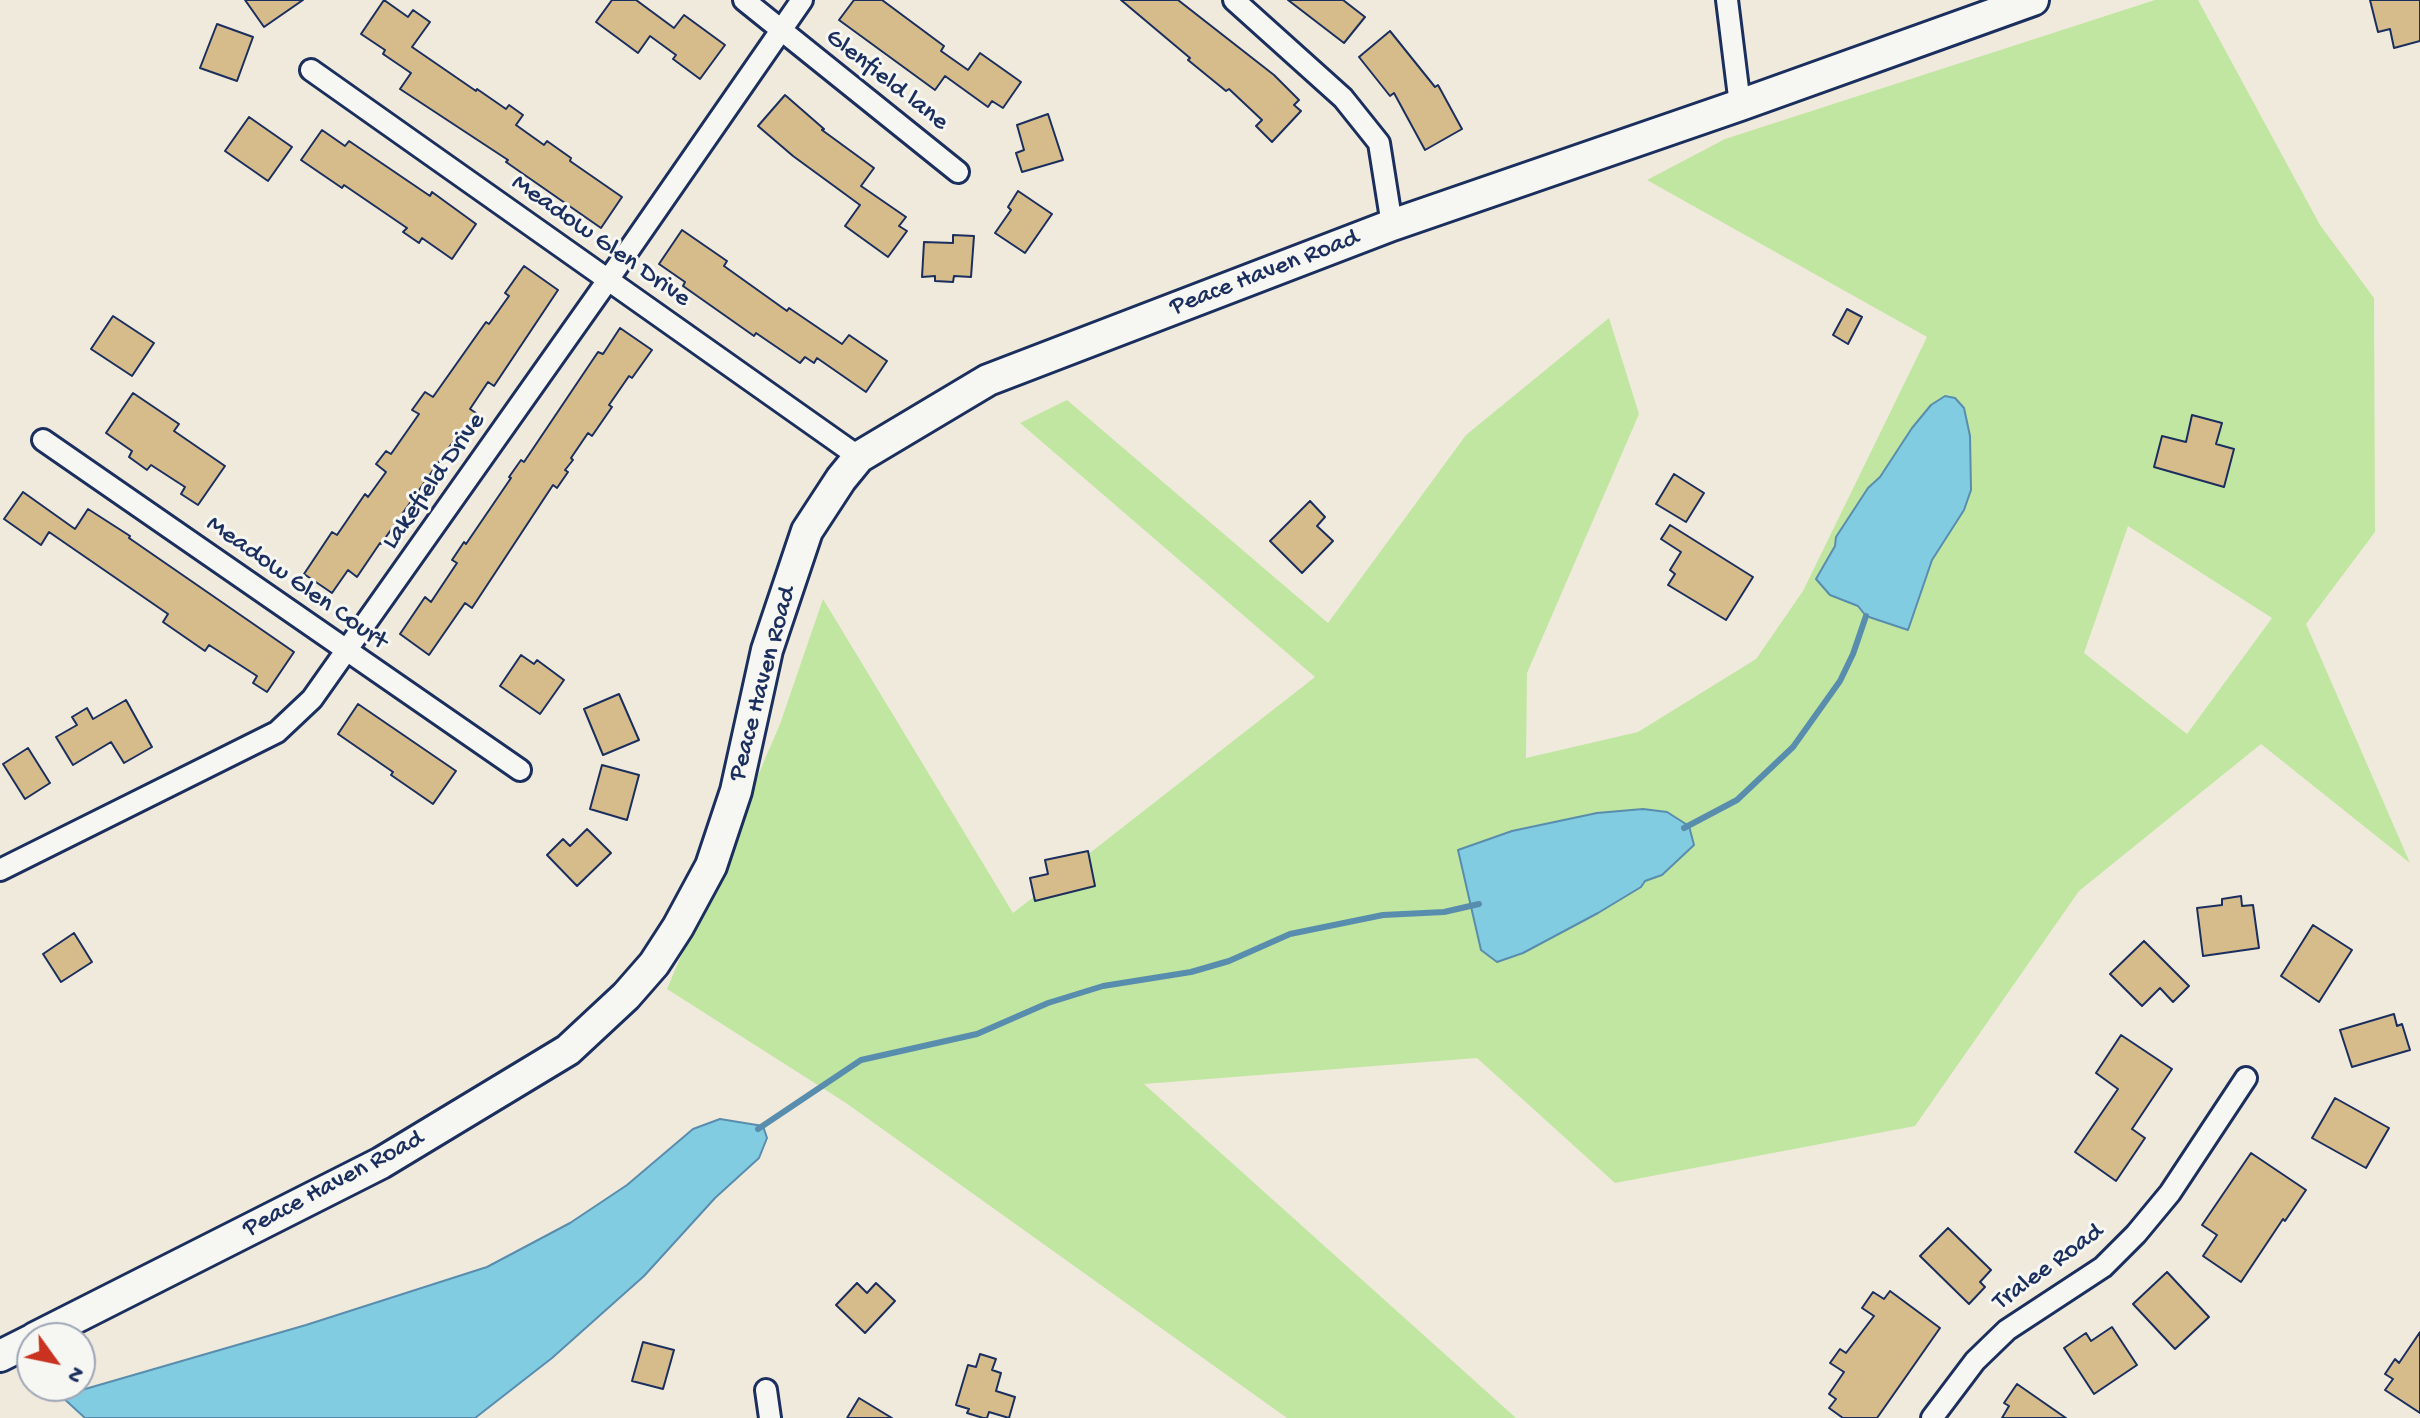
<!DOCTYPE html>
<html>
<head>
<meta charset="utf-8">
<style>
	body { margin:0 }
	#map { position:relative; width:2420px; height:1418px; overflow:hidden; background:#f0eadd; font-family:"Gochi Hand",sans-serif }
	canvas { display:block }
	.north { position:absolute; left:16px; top:1322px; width:80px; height:80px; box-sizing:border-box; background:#f6f6f2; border:2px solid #9ea6b7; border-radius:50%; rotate:123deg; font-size:22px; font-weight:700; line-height:32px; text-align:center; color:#1b2f5e }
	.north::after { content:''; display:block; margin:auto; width:28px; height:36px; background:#c8321e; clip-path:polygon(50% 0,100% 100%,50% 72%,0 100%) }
</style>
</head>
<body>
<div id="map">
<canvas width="2420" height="1418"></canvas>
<div class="north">N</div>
</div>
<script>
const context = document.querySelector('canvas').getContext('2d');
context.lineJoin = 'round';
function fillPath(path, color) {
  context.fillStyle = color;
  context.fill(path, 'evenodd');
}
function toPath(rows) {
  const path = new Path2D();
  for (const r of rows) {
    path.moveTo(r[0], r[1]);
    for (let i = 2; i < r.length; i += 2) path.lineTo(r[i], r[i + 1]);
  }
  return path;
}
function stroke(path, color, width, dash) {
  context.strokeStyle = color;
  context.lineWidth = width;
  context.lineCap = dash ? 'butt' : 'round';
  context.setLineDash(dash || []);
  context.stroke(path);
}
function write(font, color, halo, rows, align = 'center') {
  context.font = font + ' "Gochi Hand",sans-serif';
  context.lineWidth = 6;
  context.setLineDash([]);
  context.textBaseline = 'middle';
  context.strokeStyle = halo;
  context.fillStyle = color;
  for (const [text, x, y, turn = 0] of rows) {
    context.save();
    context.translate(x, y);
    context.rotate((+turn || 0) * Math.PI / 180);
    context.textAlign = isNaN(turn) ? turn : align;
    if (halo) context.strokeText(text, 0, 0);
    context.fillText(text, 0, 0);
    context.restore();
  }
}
const green = toPath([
	[2155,0,2198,0,2320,225,2374,298,2375,532,2306,624,2410,863,2261,744,2079,891,1915,1126,1615,1183,1477,1058,1144,1084,1516,1418,1287,1418,846,1103,667,989,780,724,823,599,1013,913,1315,677,1020,423,1067,400,1328,623,1466,435,1609,318,1639,414,1527,673,1526,758,1638,732,1756,659,1803,591,1927,337,1647,180,1725,139],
	[1931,404,1964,408,1970,436,1971,490,1964,510,1932,560,1908,630,1866,616,1858,606,1830,595,1816,579,1868,488,1880,477,1912,427],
	[2128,526,2272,618,2187,734,2084,653],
	[1643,809,1662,875,1645,881,1641,887,1598,913,1523,953,1497,962,1481,949,1458,851,1512,831,1597,813]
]);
const water = toPath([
	[1945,396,1955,398,1964,408,1970,436,1971,490,1964,510,1932,560,1908,630,1866,616,1858,606,1830,595,1816,579,1835,546,1836,537,1868,488,1880,477,1912,428,1931,405,1945,396],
	[1643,809,1667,812,1689,826,1694,845,1662,875,1645,881,1641,887,1598,913,1523,953,1497,962,1481,950,1458,850,1512,831,1597,813,1643,809],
	[720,1119,763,1126,767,1138,759,1158,715,1198,644,1276,552,1358,475,1418,85,1418,61,1396,306,1325,487,1267,570,1223,627,1185,693,1129,720,1119]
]);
const stream = toPath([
	[1684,828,1737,800,1793,747,1840,681,1853,654,1866,616],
	[758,1129,861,1060,977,1034,1048,1003,1103,986,1191,972,1229,961,1290,934,1383,915,1444,912,1479,904]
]);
const building = toPath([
	[245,0,303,0,264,27,245,0],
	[384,0,408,17,413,10,430,22,412,47,476,91,477,89,506,109,509,105,523,115,516,125,544,145,547,141,571,158,570,161,622,197,601,228,506,162,508,160,400,89,411,73,383,54,385,50,361,34,384,0],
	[612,0,636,0,674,28,684,15,725,45,700,79,673,59,676,55,650,36,638,53,596,22,612,0],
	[854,0,882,0,944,46,941,51,968,70,980,53,1021,82,1003,108,992,101,988,107,945,76,935,90,839,20,854,0],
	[1121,0,1178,0,1274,75,1299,100,1294,105,1301,111,1272,142,1256,126,1262,120,1229,89,1226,91,1188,60,1190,58,1121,0],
	[1288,0,1343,0,1365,17,1344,43,1288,0],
	[2370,0,2420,0,2420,41,2394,48,2390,29,2378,32,2370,0],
	[217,24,253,37,237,81,200,68,217,24],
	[1390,31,1435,87,1438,85,1462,129,1425,150,1394,93,1390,96,1359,57,1390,31],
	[785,95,824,129,822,130,874,168,861,186,906,217,899,226,907,231,888,257,845,226,860,205,793,156,758,126,785,95],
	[1048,114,1063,160,1022,172,1016,153,1024,150,1017,125,1048,114],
	[249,117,292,147,268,181,225,151,249,117],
	[322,130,345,146,349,141,430,196,432,192,476,224,452,259,422,238,419,243,403,232,407,228,344,185,342,188,301,160,322,130],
	[1018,191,1052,214,1025,253,995,233,1011,210,1008,207,1018,191],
	[682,230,727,261,724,266,787,311,789,308,842,344,849,335,887,361,866,392,817,358,814,363,805,357,800,363,756,333,754,336,683,286,685,282,659,264,682,230],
	[953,235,974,236,971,277,954,276,953,282,935,281,935,276,922,277,924,242,953,243,953,235],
	[524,266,558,290,494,386,488,382,470,409,476,413,458,440,455,439,381,544,380,543,357,577,348,570,332,593,304,574,332,532,337,535,365,494,368,497,386,472,376,464,386,451,391,454,419,414,412,410,425,392,433,397,486,322,489,324,509,296,505,293,524,266],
	[1847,309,1862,317,1848,344,1833,335,1847,309],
	[113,316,154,343,132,376,91,349,113,316],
	[620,328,652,350,632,378,629,376,609,405,612,407,592,436,588,433,571,458,573,460,565,470,568,472,557,488,553,485,472,608,465,603,429,655,400,634,425,597,431,602,457,563,452,560,464,542,466,544,511,478,509,477,521,460,524,462,598,352,603,354,620,328],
	[133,393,179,424,174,431,225,466,198,505,181,494,185,487,151,465,147,470,129,457,132,451,106,433,133,393],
	[2192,415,2222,423,2216,444,2234,449,2224,487,2154,467,2162,436,2186,442,2192,415],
	[1674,474,1704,493,1686,522,1656,504,1674,474],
	[23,492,75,529,88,509,130,536,129,538,294,652,267,692,253,683,257,676,209,645,205,651,163,622,168,614,49,532,41,545,4,519,23,492],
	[1310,501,1325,517,1317,526,1333,541,1302,573,1270,541,1310,501],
	[1670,525,1753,577,1726,620,1668,585,1675,574,1670,570,1681,552,1661,539,1670,525],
	[521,655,534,664,537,660,564,680,540,714,500,686,521,655],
	[619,694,639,740,603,755,584,709,619,694],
	[126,700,152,747,124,763,111,742,73,765,56,737,77,725,72,717,87,708,93,719,126,700],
	[358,704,456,771,433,804,391,775,393,772,338,734,358,704],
	[28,748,50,783,25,799,3,764,28,748],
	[602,765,639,775,627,820,590,809,602,765],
	[587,829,611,853,577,886,547,855,563,839,570,846,587,829],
	[1088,851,1095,886,1035,901,1030,878,1048,874,1045,860,1088,851],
	[2241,896,2242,906,2253,905,2259,948,2203,956,2197,908,2222,905,2222,899,2241,896],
	[2313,925,2352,950,2319,1002,2281,976,2313,925],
	[74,933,92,962,61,982,43,954,74,933],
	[2144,941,2189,986,2173,1002,2160,988,2142,1006,2110,974,2144,941],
	[2394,1014,2397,1026,2402,1024,2410,1050,2352,1067,2340,1030,2394,1014],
	[2121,1035,2172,1069,2132,1129,2145,1138,2116,1181,2075,1152,2118,1089,2096,1073,2121,1035],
	[2335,1098,2389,1128,2366,1168,2312,1138,2335,1098],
	[2251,1153,2306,1190,2285,1221,2283,1219,2241,1282,2203,1256,2217,1235,2202,1225,2251,1153],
	[1948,1228,1991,1270,1980,1282,1985,1287,1969,1304,1920,1256,1948,1228],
	[2167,1272,2209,1317,2175,1349,2133,1304,2167,1272],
	[857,1283,867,1293,876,1283,895,1301,865,1333,836,1305,857,1283],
	[1890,1291,1940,1328,1877,1418,1843,1418,1829,1408,1836,1399,1829,1394,1844,1372,1830,1363,1840,1349,1846,1353,1874,1316,1862,1308,1873,1292,1884,1299,1890,1291],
	[2112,1327,2137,1365,2094,1394,2064,1348,2086,1333,2091,1341,2112,1327],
	[2420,1332,2420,1413,2385,1390,2393,1379,2385,1374,2395,1359,2399,1363,2420,1332],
	[643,1342,674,1350,663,1389,632,1381,643,1342],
	[980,1354,996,1359,992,1370,1001,1373,996,1391,1015,1397,1009,1418,989,1412,987,1418,983,1418,967,1413,969,1409,956,1405,968,1365,976,1367,980,1354],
	[2017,1384,2066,1418,2002,1418,2009,1406,2004,1403,2017,1384],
	[859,1398,892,1418,847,1418,859,1398]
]);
const street = toPath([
	[744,0,958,172],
	[1234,0,1343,98,1379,143,1392,225],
	[1727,0,1740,105],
	[311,70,859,457],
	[43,440,520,770],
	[0,870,277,732,312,699,608,280,802,0],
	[766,1390,770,1418],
	[1932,1418,1975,1361,2007,1330,2103,1267,2136,1234,2170,1193,2246,1078]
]);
const secondary = toPath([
	[35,1338,381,1163,568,1050,626,996,654,964,678,927,711,866,736,791,767,650,807,531,841,479,859,457,988,380,1392,225,1740,105,2033,0],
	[0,1356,32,1340]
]);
const streetNames = [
	["Glenfield lane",886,81,38],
	["Meadow Glen Drive",600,242,35],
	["Peace Haven Road",1265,274,-21],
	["Lakefield Drive",435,482,-55],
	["Meadow Glen Court",296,584,35],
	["Peace Haven Road",764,684,-75],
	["Peace Haven Road",334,1185,-28],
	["Tralee Road",2049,1268,-36]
];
fillPath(green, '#c1e6a1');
fillPath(water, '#82cce2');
stroke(water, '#598dad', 2);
stroke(stream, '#598dad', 6);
fillPath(building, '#d6bb8b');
stroke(building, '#1b2f5e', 2);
stroke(street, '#1b2f5e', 26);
stroke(secondary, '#1b2f5e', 36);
stroke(street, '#f6f6f2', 20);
stroke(secondary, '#f6f6f2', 30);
write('26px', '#1b2f5e', '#f6f6f2', streetNames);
</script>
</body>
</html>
